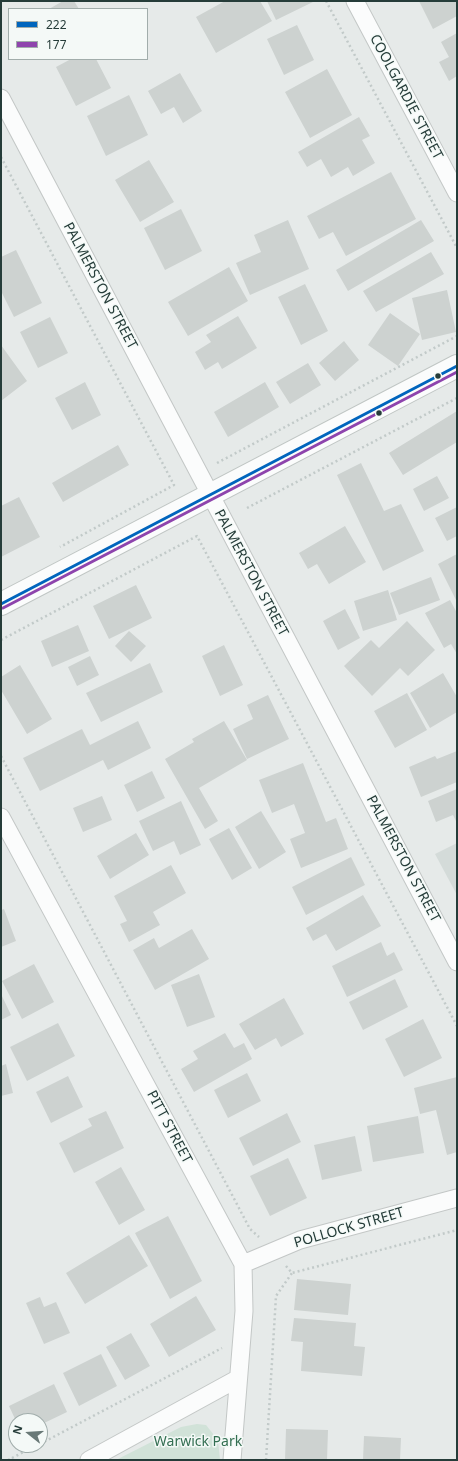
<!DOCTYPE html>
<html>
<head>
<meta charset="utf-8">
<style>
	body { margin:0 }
	#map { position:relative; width:458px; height:1461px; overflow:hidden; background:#e6eae9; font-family:"Noto Sans",sans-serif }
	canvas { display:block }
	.frame { position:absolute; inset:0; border:2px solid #253c39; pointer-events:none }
	.legend { position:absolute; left:8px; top:8px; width:140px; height:52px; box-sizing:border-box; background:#f4f9f7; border:1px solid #a1adab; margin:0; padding:5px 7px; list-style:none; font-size:12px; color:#253c39 }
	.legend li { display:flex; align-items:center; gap:8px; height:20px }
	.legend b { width:20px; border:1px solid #a1adab }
	.north { position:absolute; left:8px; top:1413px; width:40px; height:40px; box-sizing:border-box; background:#f4f9f7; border:1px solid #a1adab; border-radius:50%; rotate:287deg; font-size:11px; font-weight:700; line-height:16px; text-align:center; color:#253c39 }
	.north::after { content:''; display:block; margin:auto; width:14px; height:18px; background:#697977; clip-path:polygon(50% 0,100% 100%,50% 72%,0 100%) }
</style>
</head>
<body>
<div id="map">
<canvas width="458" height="1461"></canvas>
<div class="frame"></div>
<ul class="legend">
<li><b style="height:5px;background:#0065bd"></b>222</li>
<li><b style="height:5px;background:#8e44ad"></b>177</li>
</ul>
<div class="north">N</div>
</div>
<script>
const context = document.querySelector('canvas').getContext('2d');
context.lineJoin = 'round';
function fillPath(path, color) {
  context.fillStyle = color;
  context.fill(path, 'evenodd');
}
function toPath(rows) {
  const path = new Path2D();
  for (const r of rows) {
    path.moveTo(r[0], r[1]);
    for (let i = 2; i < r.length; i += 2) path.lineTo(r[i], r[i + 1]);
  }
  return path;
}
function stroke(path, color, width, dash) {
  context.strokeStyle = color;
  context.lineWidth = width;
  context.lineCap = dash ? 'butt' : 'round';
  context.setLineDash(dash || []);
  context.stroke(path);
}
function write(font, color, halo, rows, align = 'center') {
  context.font = font + ' "Noto Sans",sans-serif';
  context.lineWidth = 3;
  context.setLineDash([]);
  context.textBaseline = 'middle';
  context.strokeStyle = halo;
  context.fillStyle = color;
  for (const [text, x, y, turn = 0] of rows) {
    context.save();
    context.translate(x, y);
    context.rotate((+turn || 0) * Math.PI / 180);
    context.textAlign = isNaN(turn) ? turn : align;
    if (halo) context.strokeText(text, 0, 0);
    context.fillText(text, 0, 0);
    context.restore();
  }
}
const built = toPath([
	[457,843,457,895,435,854]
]);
const green = toPath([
	[197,1424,206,1425,218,1440,220,1460,116,1460,181,1427]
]);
const building = toPath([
	[63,1,74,1,79,9,49,9],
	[225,1,260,1,272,21,216,53,196,17],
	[267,1,315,1,276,20],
	[419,1,457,1,457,16,433,29],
	[297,25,314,60,284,75,267,39],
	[457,33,457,76,449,81,439,62,449,57,441,42],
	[71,59,96,59,111,88,76,106,56,67],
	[327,69,352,115,310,138,285,92],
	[180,73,202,111,183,123,174,107,161,114,148,91],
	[129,95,148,135,106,156,87,116],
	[359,117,370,136,362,140,375,163,353,176,348,167,331,177,321,159,307,167,298,152],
	[149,160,174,202,140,222,115,180],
	[391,172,416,219,346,256,333,232,319,239,307,216],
	[181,209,202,251,165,270,144,228],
	[288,220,309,269,250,295,236,263,261,252,254,235],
	[421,220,434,241,348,291,336,270],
	[16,250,42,303,14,317,1,291,1,257],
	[431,252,444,274,376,312,363,291],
	[229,267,248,301,188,336,168,302],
	[305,284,328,331,301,345,278,297],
	[447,290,456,332,422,340,412,298],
	[390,313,420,334,398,366,368,345],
	[238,316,257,348,222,369,218,362,205,370,195,352,211,342,206,335],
	[50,317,68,353,38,368,20,332],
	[344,341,359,360,335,381,319,363],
	[1,345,27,381,1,401],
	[308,363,321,385,290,404,276,382],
	[85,382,101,415,72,430,55,398],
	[265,382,279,407,228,437,214,412],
	[457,411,457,442,403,475,389,453],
	[118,445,129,465,63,502,52,483],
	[361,463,384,511,401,504,424,551,383,571,337,475],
	[437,476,449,498,424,511,413,489],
	[19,497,40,537,1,557,1,506],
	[457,507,457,536,447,541,435,518],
	[345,526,366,562,329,584,317,564,308,569,299,553],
	[457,554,457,602,438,564],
	[431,577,440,600,399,615,390,593],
	[136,585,152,618,109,639,93,606],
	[388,590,397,620,363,631,354,601],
	[450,600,457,613,457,654,451,644,444,648,425,613],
	[345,609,360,638,338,650,323,621],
	[407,621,435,650,408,676,400,668,372,696,344,666,371,640,379,648],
	[78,625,89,651,52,667,41,641],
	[129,631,146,646,131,662,115,646],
	[224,645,243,685,220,696,202,656],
	[90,656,99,675,77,686,68,667],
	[150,663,163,692,101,722,86,693],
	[20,665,52,719,27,734,1,690,1,677],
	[443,673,457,697,457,712,430,728,410,693],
	[407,693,427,730,395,748,374,711],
	[268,695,289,739,247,759,233,729,253,719,247,705],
	[138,721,151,748,108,770,103,760,40,791,23,758,82,729,90,745],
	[224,721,247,760,199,788,218,821,205,829,165,759,194,742,192,739],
	[457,751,457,782,421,797,409,767,435,756,437,759],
	[303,763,326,822,336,818,348,849,301,868,290,839,305,833,294,804,272,813,259,780],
	[152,771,165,798,137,812,124,785],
	[457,789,457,823,453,815,436,822,428,801],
	[102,796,112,820,83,832,73,808],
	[181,801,201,845,180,855,174,841,153,851,139,821],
	[261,811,286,852,259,869,235,827],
	[229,828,252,868,232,880,209,839],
	[136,833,149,855,110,879,97,856],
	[351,857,365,885,306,915,292,887],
	[171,865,186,893,153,912,160,925,129,942,120,924,127,921,114,896],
	[363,895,381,926,336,951,326,934,313,941,306,928],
	[4,909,16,941,1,947,1,910],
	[192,929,209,959,155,990,133,950,154,938,159,948],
	[381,942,387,956,394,952,403,970,347,997,332,966],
	[34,964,54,1002,22,1019,2,981],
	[199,974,215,1017,187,1027,171,985],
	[395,979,408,1007,363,1030,349,1002],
	[1,994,11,1015,1,1020],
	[284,998,304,1034,281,1047,276,1038,255,1050,239,1024],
	[423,1019,442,1058,404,1077,385,1039],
	[58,1023,75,1056,27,1081,10,1047],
	[225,1033,234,1048,244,1043,252,1059,194,1092,181,1069,198,1059,193,1051],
	[6,1064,13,1093,1,1096,1,1066],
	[247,1073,261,1101,228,1118,214,1090],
	[68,1076,83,1107,51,1123,36,1092],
	[457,1077,457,1152,447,1155,436,1110,420,1114,414,1088],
	[106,1111,124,1148,74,1173,59,1143,92,1126,88,1119],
	[287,1113,301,1142,253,1166,239,1138],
	[418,1116,424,1153,373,1162,367,1126],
	[355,1136,362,1171,322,1180,314,1145],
	[288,1158,307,1198,270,1216,250,1176],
	[121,1167,145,1210,119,1225,95,1182],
	[168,1216,202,1281,170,1299,135,1233],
	[129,1235,148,1266,85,1304,66,1273],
	[297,1279,351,1284,348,1315,294,1310],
	[196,1296,216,1330,169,1357,150,1324],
	[40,1297,44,1307,56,1302,70,1333,44,1344,26,1303],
	[294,1318,356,1323,354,1346,365,1347,362,1376,301,1371,303,1342,291,1341],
	[131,1333,150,1366,125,1380,106,1347],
	[101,1354,117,1386,79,1406,63,1373],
	[54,1384,67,1412,40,1425,40,1421,16,1421,9,1406],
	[286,1429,328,1430,327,1460,285,1460],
	[364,1436,401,1438,400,1460,363,1460]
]);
const path = toPath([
	[326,1,457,248],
	[1,157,174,485,60,547],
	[217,463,457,336],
	[247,508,457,398],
	[1,640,197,536,457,1026],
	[1,756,250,1229,259,1237],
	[286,1266,292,1273,457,1230],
	[40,1444,222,1348],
	[12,1458,37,1445],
	[8,1460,12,1458,13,1460],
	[266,1460,276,1296,292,1273]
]);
const street = toPath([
	[355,1,457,193],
	[1,98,457,962],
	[1,817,243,1264,244,1311,232,1460],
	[243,1264,300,1240,457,1198],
	[89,1460,237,1379]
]);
const secondary = toPath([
	[1,604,457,366]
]);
const bus1 = toPath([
	[1,604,457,366]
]);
const bus2 = toPath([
	[3,608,457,372]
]);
const markers = [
	[438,376,3.5,"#253c39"],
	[379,413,3.5,"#253c39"]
];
const streetNames = [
	["COOLGARDIE STREET",406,97,62],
	["PALMERSTON STREET",100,286,62],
	["PALMERSTON STREET",251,573,62],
	["PALMERSTON STREET",403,859,62],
	["PITT STREET",169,1127,62],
	["POLLOCK STREET",349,1228,-16]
];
const parkNames = [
	["Warwick Park",198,1442]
];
fillPath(built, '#d4dbd9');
fillPath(green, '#d1e2d8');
fillPath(building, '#cdd2d0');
stroke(street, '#c3c7c6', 19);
stroke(secondary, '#c0c6c4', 24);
stroke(path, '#c2cac9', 2.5, [2, 3]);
stroke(street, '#fbfcfc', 17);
stroke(secondary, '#fbfcfc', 22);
stroke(bus1, '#0065bd', 3);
stroke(bus2, '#8e44ad', 3);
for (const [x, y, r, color] of markers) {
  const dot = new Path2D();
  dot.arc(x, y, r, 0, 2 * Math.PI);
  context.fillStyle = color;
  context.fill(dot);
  stroke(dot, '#f4f9f7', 1.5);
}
write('14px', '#253c39', '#f4f9f7', streetNames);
write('14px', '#346f52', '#f4f9f7', parkNames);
</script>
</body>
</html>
